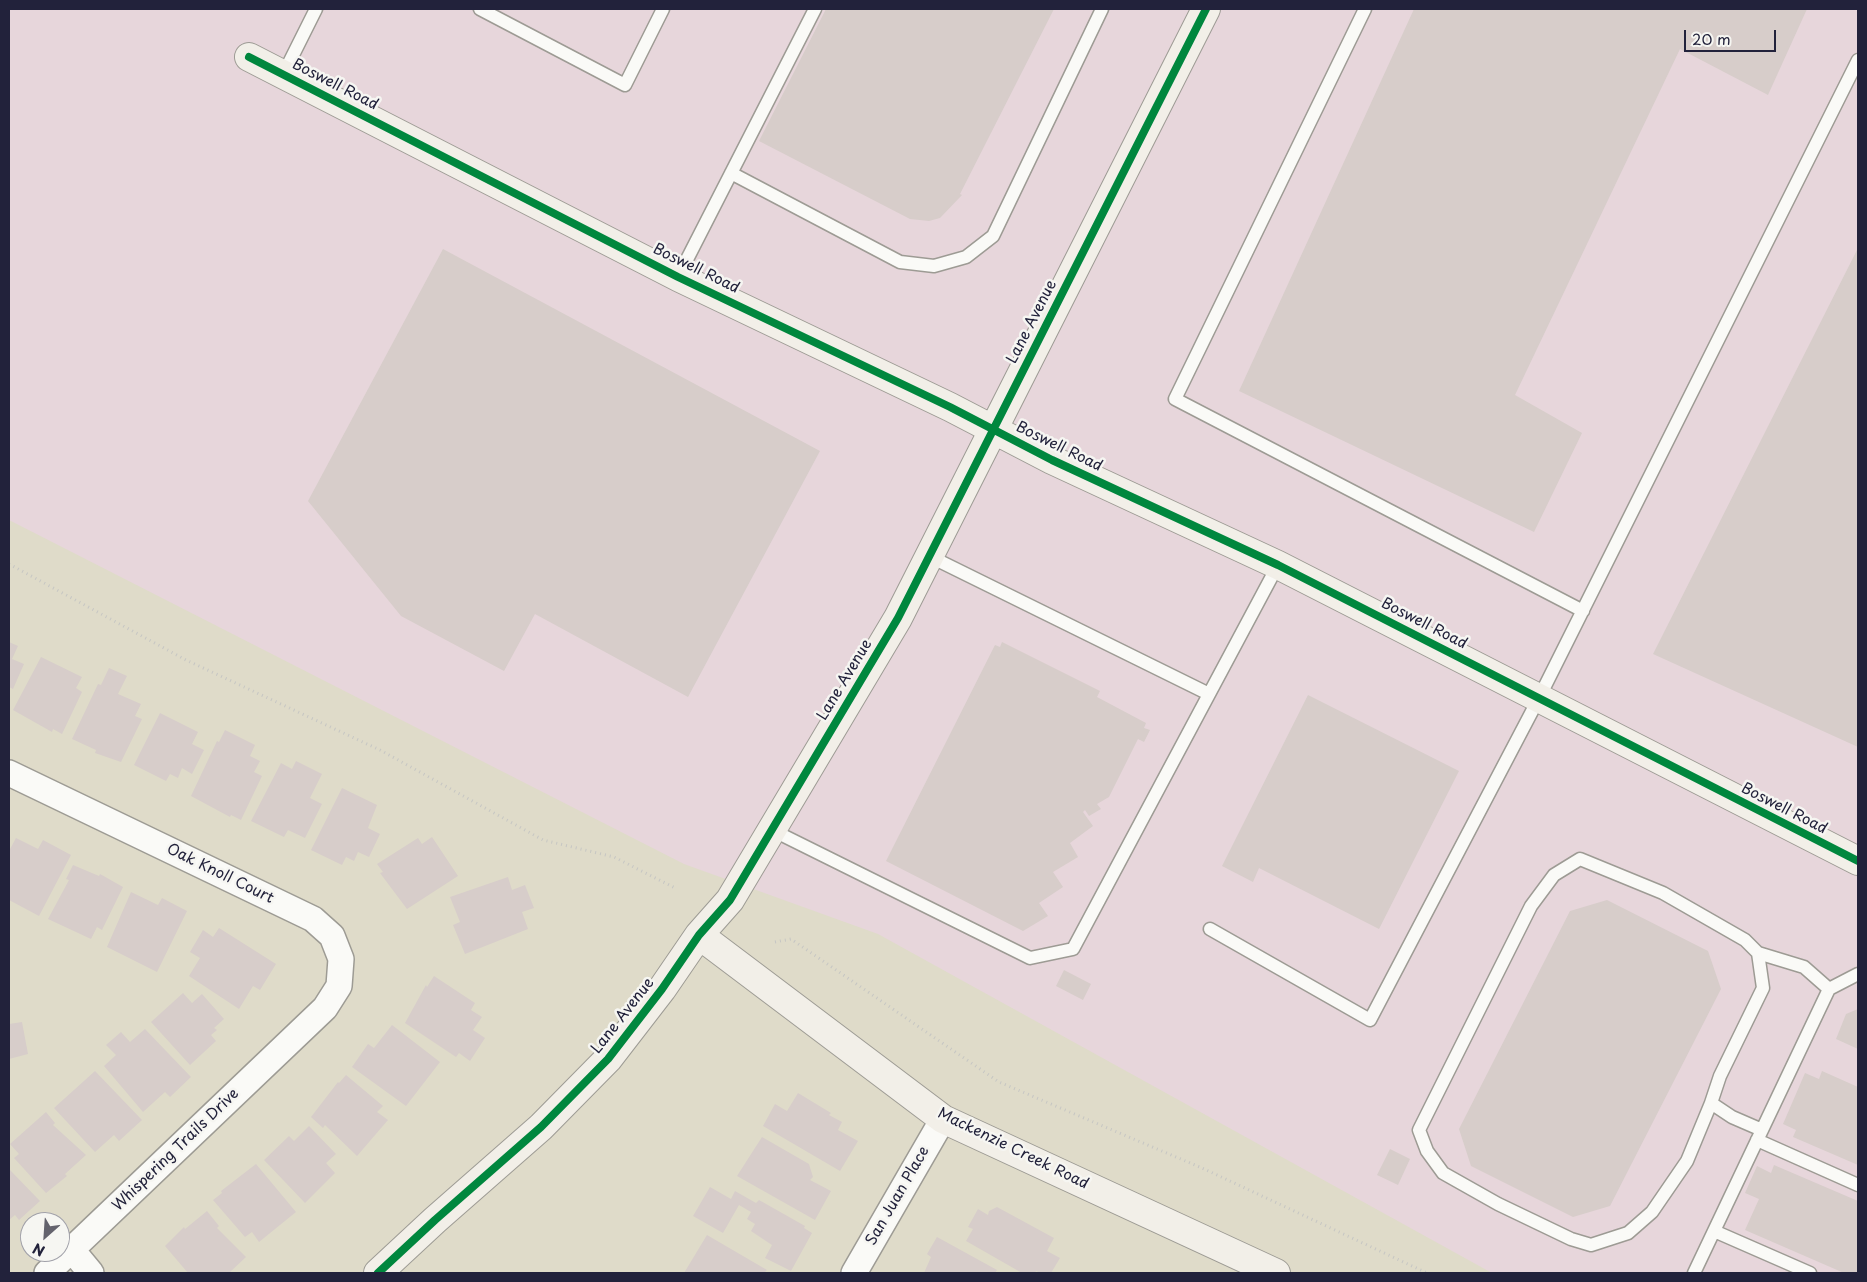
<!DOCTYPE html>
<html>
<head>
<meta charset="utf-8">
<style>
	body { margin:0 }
	#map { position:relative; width:1867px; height:1282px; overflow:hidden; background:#dfdbc9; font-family:"Playpen Sans",sans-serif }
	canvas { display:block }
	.frame { position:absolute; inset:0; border:10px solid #22223b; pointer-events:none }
	.north { position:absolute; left:20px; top:1212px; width:50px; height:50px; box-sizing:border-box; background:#f6f6f2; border:1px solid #a1a1a9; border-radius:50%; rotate:206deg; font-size:14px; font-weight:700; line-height:20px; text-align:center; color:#22223b }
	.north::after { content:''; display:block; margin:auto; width:18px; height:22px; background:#64636d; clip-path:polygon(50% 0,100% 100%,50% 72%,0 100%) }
	.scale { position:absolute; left:1684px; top:30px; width:92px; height:22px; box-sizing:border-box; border:2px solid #22223b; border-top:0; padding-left:6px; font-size:15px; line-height:18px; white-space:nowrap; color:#22223b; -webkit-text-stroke:4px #f6f6f2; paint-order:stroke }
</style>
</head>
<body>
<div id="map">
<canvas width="1867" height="1282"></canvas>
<div class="frame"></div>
<div class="north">N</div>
<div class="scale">20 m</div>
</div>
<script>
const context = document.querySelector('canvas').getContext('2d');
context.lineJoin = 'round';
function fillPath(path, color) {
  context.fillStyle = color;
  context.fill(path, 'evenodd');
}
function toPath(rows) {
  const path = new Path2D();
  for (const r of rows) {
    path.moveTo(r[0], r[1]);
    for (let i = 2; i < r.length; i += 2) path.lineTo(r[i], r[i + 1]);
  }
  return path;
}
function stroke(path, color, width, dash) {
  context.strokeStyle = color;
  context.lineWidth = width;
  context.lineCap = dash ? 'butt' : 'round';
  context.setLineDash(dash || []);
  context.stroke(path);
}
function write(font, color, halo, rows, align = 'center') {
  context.font = font + ' "Playpen Sans",sans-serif';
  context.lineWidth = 5;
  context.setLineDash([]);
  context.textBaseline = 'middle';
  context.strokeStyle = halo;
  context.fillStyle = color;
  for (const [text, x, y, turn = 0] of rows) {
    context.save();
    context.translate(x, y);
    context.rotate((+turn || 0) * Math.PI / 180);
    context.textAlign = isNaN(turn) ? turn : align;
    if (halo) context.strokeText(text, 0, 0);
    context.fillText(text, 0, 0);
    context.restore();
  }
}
const built = toPath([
	[9,9,1858,9,1858,1273,1492,1273,878,934,684,864,9,520]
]);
const building = toPath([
	[826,9,1054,9,960,194,962,195,940,218,929,221,910,219,759,141],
	[1414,9,1807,9,1768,95,1680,49,1515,395,1582,433,1534,532,1239,391],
	[1858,248,1858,747,1653,654],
	[443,249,820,451,688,697,535,614,504,671,401,616,308,501],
	[9,642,18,646,12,659,24,664,13,689,9,687],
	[1002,642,1100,691,1097,697,1146,723,1144,728,1150,730,1144,742,1138,739,1109,797,1097,804,1101,809,1089,816,1085,810,1083,812,1093,826,1070,843,1078,857,1053,872,1063,887,1039,903,1048,916,1023,931,886,861,995,645,1000,647],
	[41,657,82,677,76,688,82,692,62,734,53,729,52,732,13,710],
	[109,668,127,676,118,694,141,704,135,716,142,719,121,762,95,753,96,750,72,739,98,684,101,685],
	[1308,695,1459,771,1379,929,1259,868,1253,882,1222,866],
	[160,713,198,732,192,744,204,750,192,774,182,768,178,778,170,774,166,781,134,765],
	[225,730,255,745,250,756,260,761,254,772,262,776,241,820,231,815,230,817,191,796,217,741,219,742],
	[296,761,322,774,310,798,322,804,305,838,288,830,284,837,251,821,281,763,292,769],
	[342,788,377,805,368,828,380,834,369,857,358,852,354,861,346,857,342,865,311,850],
	[432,837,458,876,407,909,380,873,383,872,377,864,418,838,422,844],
	[16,838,38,849,43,840,71,855,39,916,9,900,9,851],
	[73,865,99,876,100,874,123,887,102,930,97,927,91,939,48,919,69,880,66,879],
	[508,877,512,890,525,885,534,908,522,912,528,929,465,954,453,925,460,922,450,897],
	[131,892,158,905,162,898,187,911,157,972,107,947],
	[1607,900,1708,951,1721,989,1610,1206,1573,1217,1471,1166,1459,1129,1570,911],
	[219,928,276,964,260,990,253,986,239,1009,189,976,200,958,190,952,203,930,213,937],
	[1064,970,1091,984,1083,1000,1056,986],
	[434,976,475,1003,471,1010,482,1017,473,1030,485,1038,470,1061,459,1053,456,1057,405,1023,426,985,427,987],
	[183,993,192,1003,202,994,224,1019,214,1028,217,1030,211,1035,216,1041,190,1065,151,1022],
	[1858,1009,1858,1049,1836,1039,1846,1014],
	[22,1022,28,1054,9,1059,9,1024],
	[392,1025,440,1062,406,1106,352,1067,368,1044,374,1048],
	[145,1029,191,1077,170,1097,165,1092,143,1112,104,1066,116,1055,106,1045,121,1032,130,1042],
	[95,1071,142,1120,119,1141,114,1135,95,1152,54,1108],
	[1822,1071,1858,1087,1858,1165,1793,1137,1796,1130,1783,1124,1805,1073,1819,1079],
	[346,1075,383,1106,377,1112,388,1120,357,1156,325,1125,323,1128,311,1117,338,1082,339,1083],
	[798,1093,831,1113,829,1115,842,1122,838,1130,858,1141,840,1171,763,1126,775,1104,787,1111],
	[46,1112,55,1123,53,1125,86,1155,65,1174,67,1176,46,1193,14,1158,19,1154,10,1144],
	[309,1126,336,1154,326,1163,335,1173,305,1203,264,1160,289,1136,294,1141],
	[762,1137,809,1164,813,1177,810,1180,831,1191,815,1220,737,1176],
	[1390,1149,1410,1159,1398,1185,1377,1175],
	[256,1164,296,1212,259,1242,252,1232,245,1237,213,1200,222,1193,221,1191],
	[1774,1165,1858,1201,1858,1273,1844,1273,1745,1230,1759,1199,1745,1193,1757,1166,1771,1173],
	[9,1169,40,1201,19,1220,15,1215,9,1220],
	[710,1187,731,1199,735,1191,756,1203,759,1200,805,1226,804,1228,812,1233,791,1271,765,1258,772,1245,751,1231,755,1224,747,1219,751,1212,739,1205,723,1233,693,1216],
	[997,1207,1054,1238,1047,1251,1060,1258,1051,1273,1041,1273,1036,1271,1035,1273,1022,1273,966,1241,973,1229,968,1227,978,1209,988,1215,989,1211],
	[207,1211,219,1226,217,1228,246,1257,229,1273,188,1273,165,1246,184,1227,185,1229],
	[707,1235,767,1270,764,1273,684,1273],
	[937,1237,997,1270,995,1273,924,1273,931,1257,927,1254]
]);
const path = toPath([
	[9,564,186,660,380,750,543,840,614,857,675,888],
	[775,942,791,939,999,1082,1202,1168,1427,1273]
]);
const lane = toPath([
	[480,9,625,85,663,9],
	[1365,9,1175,399,1583,611],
	[283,75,316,9],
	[731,173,900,262,934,266,966,257,993,236,1102,9],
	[678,277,815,9],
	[929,556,1209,694],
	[772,830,1030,958,1073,949,1278,565],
	[1210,929,1370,1020,1539,698,1858,60],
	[1758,953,1804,967,1829,989],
	[1711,1103,1687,1161,1652,1212,1628,1233,1591,1245,1571,1239,1498,1204,1443,1173,1427,1151,1419,1130,1531,906,1554,875,1580,859,1663,893,1745,940,1758,953,1763,988,1720,1076,1711,1103,1732,1117,1762,1130],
	[1757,1140,1858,1185],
	[1714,1231,1810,1273],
	[1694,1273,1829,989,1858,974]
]);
const street = toPath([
	[9,773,313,919,332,936,341,959,339,986,325,1008,47,1273],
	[72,1250,91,1273],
	[854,1273,943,1119]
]);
const secondary = toPath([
	[249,57,678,277,950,407,1052,460,1278,565,1858,861],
	[699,935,943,1119,1276,1273],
	[378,1273,435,1220,541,1127,608,1059,662,989,699,935,730,900,898,618,1206,9]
]);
const cycleway = toPath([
	[249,57,678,277,950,407,1052,460,1278,565,1858,861],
	[378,1273,435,1220,541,1127,608,1059,662,989,699,935,730,900,898,618,1206,9]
]);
const streetNames = [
	["Boswell Road",335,85,27],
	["Boswell Road",696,269,26],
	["Lane Avenue",1032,322,-63],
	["Boswell Road",1059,447,26],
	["Boswell Road",1424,624,27],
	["Lane Avenue",845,680,-59],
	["Boswell Road",1784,809,27],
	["Oak Knoll Court",220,874,26],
	["Lane Avenue",623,1016,-52],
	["Mackenzie Creek Road",1013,1149,26],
	["Whispering Trails Drive",176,1150,-44],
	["San Juan Place",898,1196,-60]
];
fillPath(built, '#e7d6db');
fillPath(building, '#d7cdca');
stroke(lane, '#9d9b94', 15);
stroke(street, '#9d9b94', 28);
stroke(secondary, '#9d9b94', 30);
stroke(path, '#c6c6c3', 3, [1, 4]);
stroke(lane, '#fafaf7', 12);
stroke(street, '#fafaf7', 25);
stroke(secondary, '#f2efe8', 28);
stroke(cycleway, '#00873e', 8);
write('15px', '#22223b', '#f6f6f2', streetNames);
</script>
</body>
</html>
